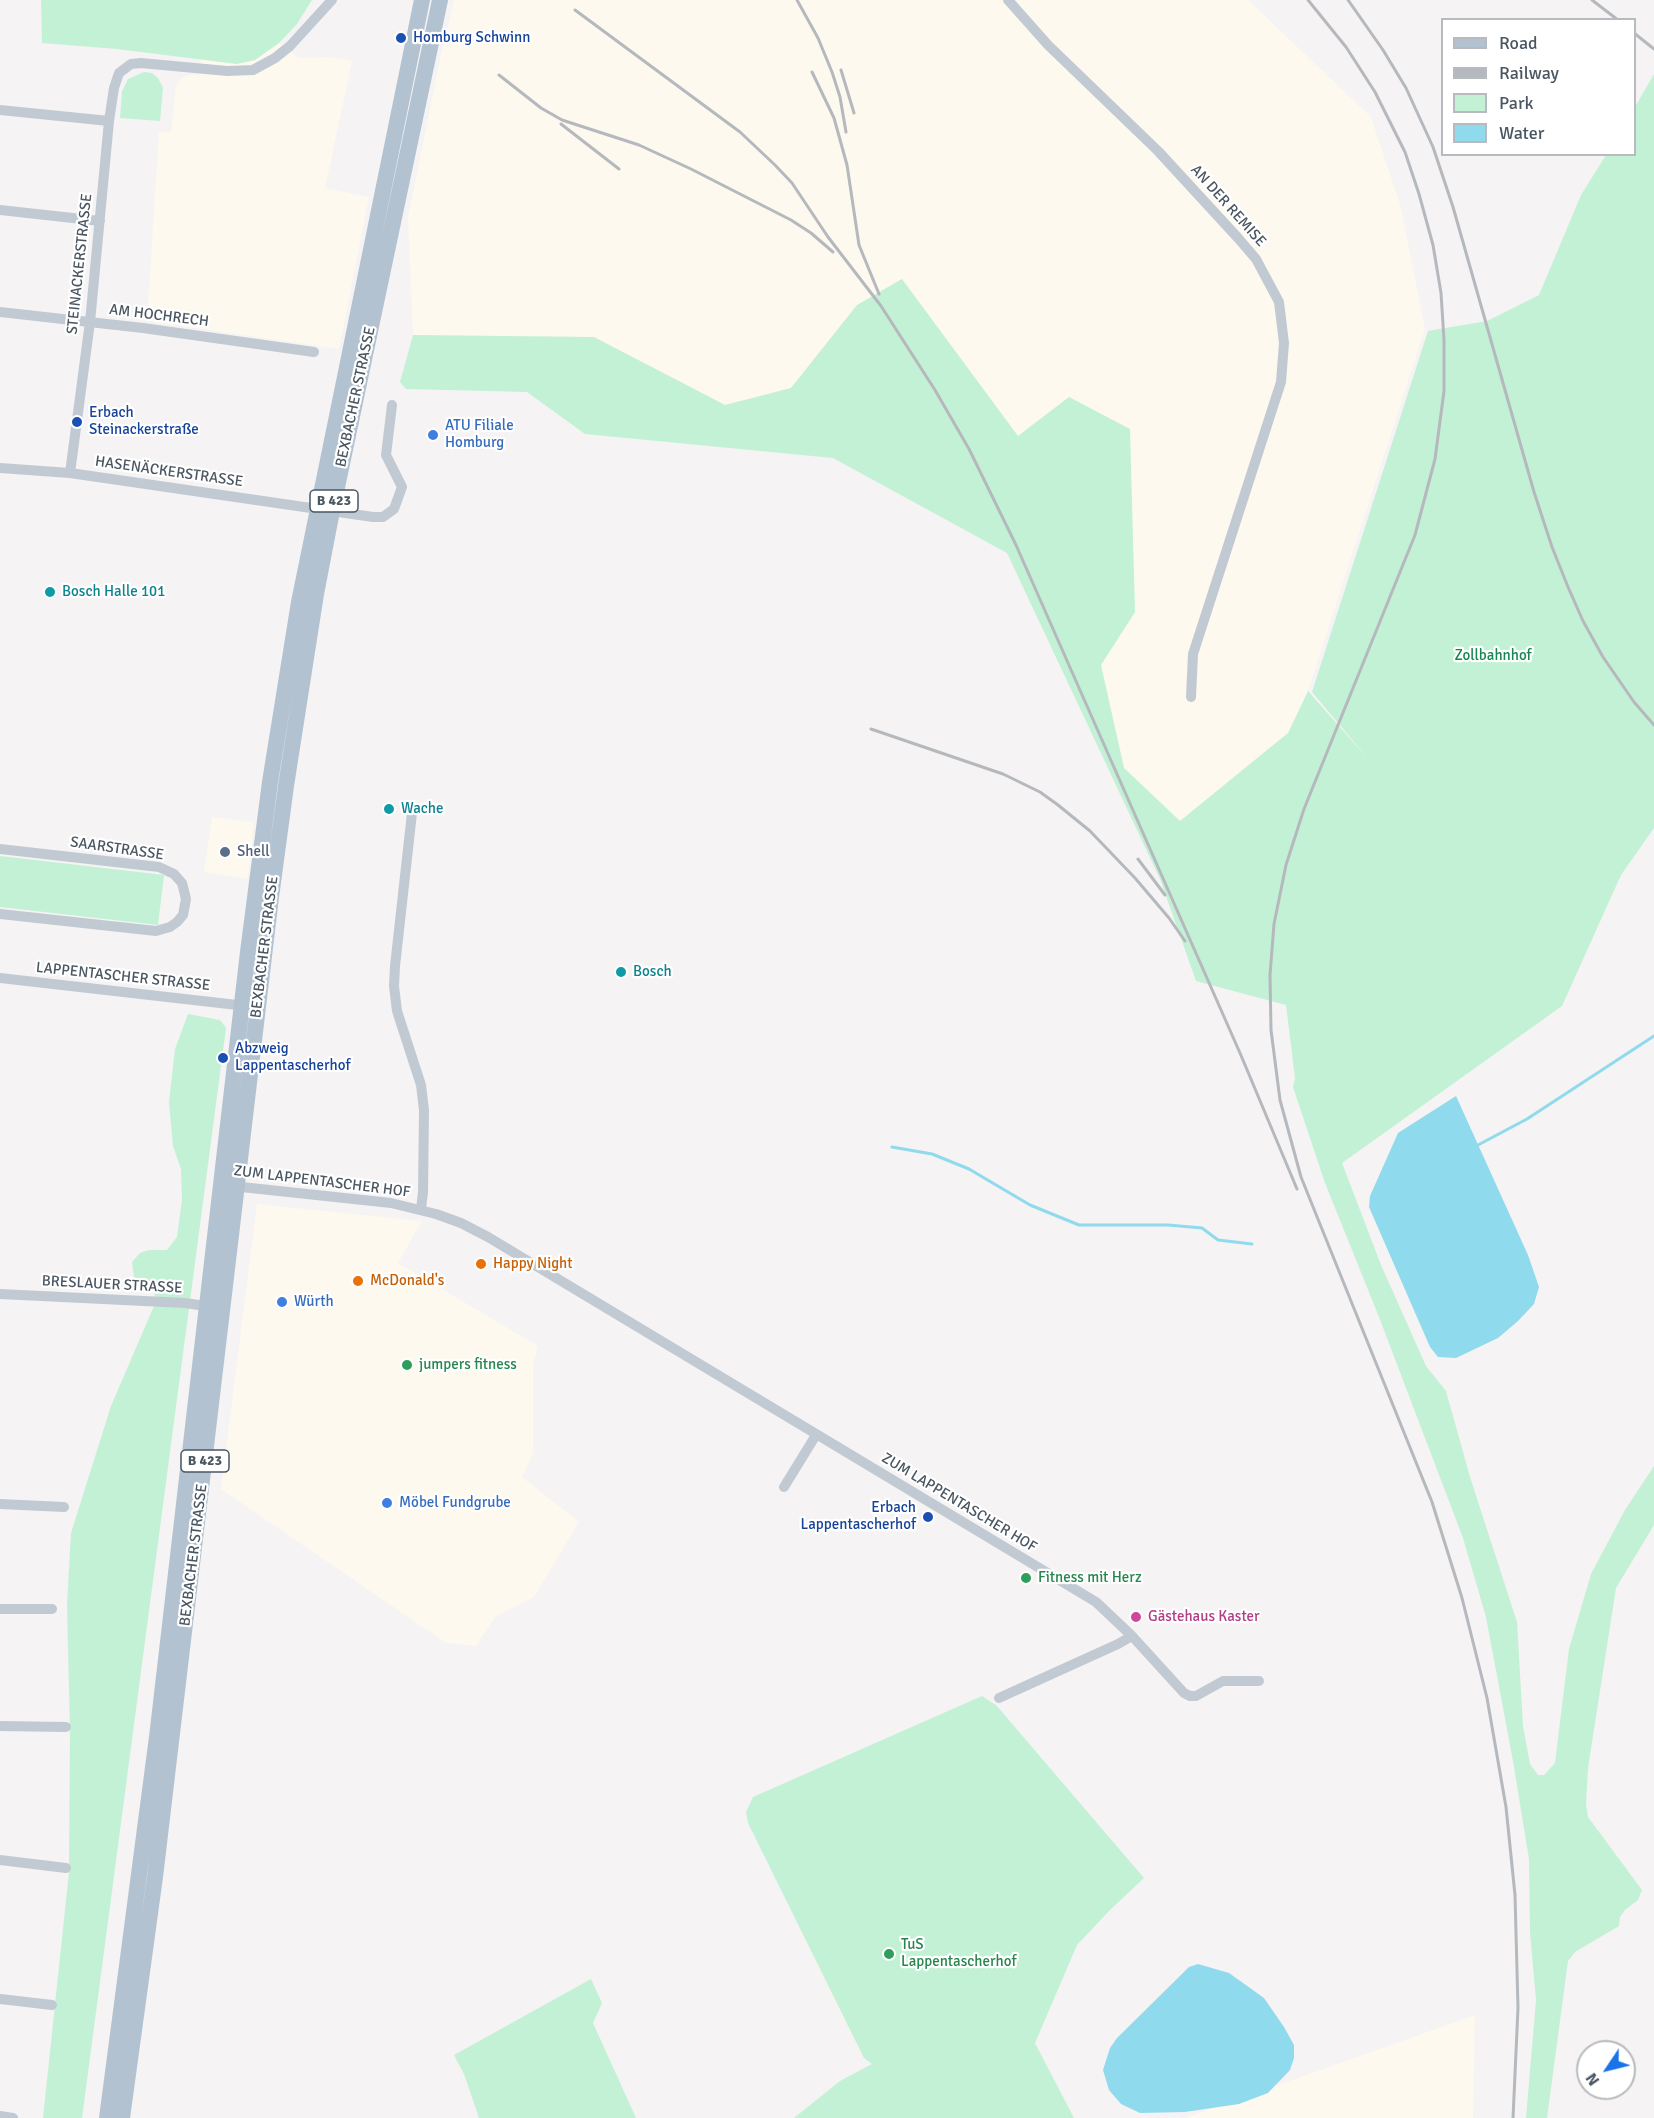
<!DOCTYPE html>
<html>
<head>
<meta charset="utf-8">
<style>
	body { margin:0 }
	#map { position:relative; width:1654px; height:2118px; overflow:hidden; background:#f5f3f3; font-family:Signika,sans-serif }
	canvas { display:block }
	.legend { position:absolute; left:1441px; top:18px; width:195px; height:138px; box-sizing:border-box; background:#fff; border:2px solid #b7bbc0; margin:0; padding:8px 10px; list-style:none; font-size:18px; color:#4a5661 }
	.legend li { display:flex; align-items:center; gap:12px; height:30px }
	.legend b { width:30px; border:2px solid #b7bbc0 }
	.north { position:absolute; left:1576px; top:2040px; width:60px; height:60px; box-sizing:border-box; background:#fff; border:2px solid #b7bbc0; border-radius:50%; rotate:235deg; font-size:16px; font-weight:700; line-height:24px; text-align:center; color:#4a5661 }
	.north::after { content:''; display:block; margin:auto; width:21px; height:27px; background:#1a73e8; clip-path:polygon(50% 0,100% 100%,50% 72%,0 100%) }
</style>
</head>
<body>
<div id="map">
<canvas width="1654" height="2118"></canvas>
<ul class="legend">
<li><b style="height:8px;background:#b3c2d1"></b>Road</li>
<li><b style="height:8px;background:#b5b8bd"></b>Railway</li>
<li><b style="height:16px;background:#c3f1d5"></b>Park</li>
<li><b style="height:16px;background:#90daee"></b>Water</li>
</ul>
<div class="north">N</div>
</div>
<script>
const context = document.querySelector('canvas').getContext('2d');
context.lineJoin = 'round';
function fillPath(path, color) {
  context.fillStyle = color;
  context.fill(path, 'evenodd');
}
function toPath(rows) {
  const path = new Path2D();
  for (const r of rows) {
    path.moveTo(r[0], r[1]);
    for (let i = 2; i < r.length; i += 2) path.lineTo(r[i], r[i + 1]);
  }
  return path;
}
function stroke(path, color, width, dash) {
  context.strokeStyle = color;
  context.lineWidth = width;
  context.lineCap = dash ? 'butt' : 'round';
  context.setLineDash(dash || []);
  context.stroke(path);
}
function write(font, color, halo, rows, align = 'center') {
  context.font = font + ' Signika,sans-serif';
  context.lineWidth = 4.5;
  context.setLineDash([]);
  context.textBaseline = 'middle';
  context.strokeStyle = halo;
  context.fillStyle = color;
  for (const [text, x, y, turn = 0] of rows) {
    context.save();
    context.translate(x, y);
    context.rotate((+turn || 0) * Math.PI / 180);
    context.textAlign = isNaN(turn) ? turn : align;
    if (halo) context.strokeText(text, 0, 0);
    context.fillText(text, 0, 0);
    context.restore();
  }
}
const commercial = toPath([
	[454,0,1248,0,1371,117,1400,204,1425,329,1308,691,1288,733,1180,821,1124,768,1101,665,1135,612,1069,397,1018,436,902,279,857,305,791,388,725,405,594,337,413,335,408,217,441,55],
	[279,43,299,58,329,57,352,61,325,188,369,197,339,349,147,321,159,132,171,132,176,85,182,78,189,75,198,75,201,59,237,64,255,60],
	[212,817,254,822,248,879,204,872],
	[257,1204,422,1221,398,1263,538,1346,533,1366,533,1453,522,1477,579,1522,534,1597,496,1616,476,1646,446,1643,221,1489],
	[1475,2015,1473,2118,1185,2118,1374,2051]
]);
const green = toPath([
	[41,0,312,0,297,24,279,43,255,60,237,64,117,49,42,43],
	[144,72,152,73,158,78,163,88,160,121,120,118,122,91,128,79],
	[1654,74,1654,828,1621,875,1562,1006,1342,1163,1381,1265,1426,1366,1446,1391,1470,1477,1517,1622,1523,1726,1530,1764,1538,1775,1544,1775,1555,1763,1569,1649,1591,1574,1625,1510,1654,1466,1654,1525,1616,1588,1588,1768,1586,1804,1588,1817,1642,1890,1638,1900,1625,1910,1620,1917,1619,1926,1575,1952,1568,1961,1547,2118,1526,2118,1536,2000,1530,1932,1529,1859,1513,1761,1486,1617,1463,1538,1379,1317,1325,1183,1293,1087,1295,1078,1286,1005,1196,981,1160,879,1007,553,833,458,585,434,527,392,406,389,400,382,413,335,594,337,725,405,791,388,857,305,902,279,1018,436,1069,397,1130,429,1135,612,1101,665,1124,768,1180,821,1288,733,1308,691,1369,760,1312,692,1428,331,1487,321,1539,295,1581,195,1606,155,1634,154,1635,107],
	[0,856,164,875,158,925,0,907],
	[188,1014,220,1020,226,1028,82,2118,43,2118,69,1872,70,1731,67,1605,71,1533,111,1406,154,1306,155,1286,134,1277,132,1262,140,1253,149,1250,167,1250,177,1237,182,1200,181,1169,173,1146,169,1102,175,1049],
	[982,1696,996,1705,1144,1878,1110,1910,1077,1945,1035,2043,1074,2118,794,2118,840,2081,872,2064,864,2058,748,1823,746,1812,753,1797],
	[591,1979,602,2003,593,2023,636,2118,479,2118,464,2074,454,2055]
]);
const water = toPath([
	[1456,1096,1528,1255,1539,1287,1534,1304,1518,1321,1498,1338,1456,1358,1438,1357,1430,1347,1369,1207,1370,1196,1398,1133],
	[1198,1964,1229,1973,1264,1998,1284,2027,1294,2045,1294,2058,1290,2070,1268,2093,1239,2104,1185,2112,1140,2113,1121,2104,1109,2090,1103,2070,1110,2048,1117,2038,1189,1967]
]);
const stream = toPath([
	[1478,1145,1527,1119,1654,1036],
	[892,1147,932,1154,969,1169,1030,1205,1079,1225,1168,1225,1202,1228,1218,1240,1252,1244]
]);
const minor = toPath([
	[1008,0,1048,45,1158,151,1238,238,1256,259,1279,302,1284,343,1281,382,1193,654,1191,697],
	[0,110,109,121],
	[0,210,100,221],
	[0,312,143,328,314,352],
	[0,468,70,473,373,517,383,517,394,509,402,487,386,455,392,405],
	[70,473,90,322,109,121,114,88,119,73,131,64,141,63,227,71,253,70,275,58,290,46,332,0],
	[412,813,395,966,394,986,397,1011,421,1085,424,1110,423,1192,421,1209],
	[0,849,159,867,174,874,182,883,186,899,183,915,177,922,170,927,156,931,0,914],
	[0,978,246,1006],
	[232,1186,391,1203,436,1214,461,1223,488,1237,1096,1602,1132,1636,1184,1693,1190,1696,1196,1696,1223,1681,1259,1681],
	[0,1294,185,1303,212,1307],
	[784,1487,816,1435],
	[0,1504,64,1507],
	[0,1609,52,1609],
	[999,1698,1118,1644,1132,1636],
	[0,1726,66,1727],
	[0,1860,66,1868],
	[0,1999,52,2005],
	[0,2116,13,2118]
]);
const primary = toPath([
	[107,2118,157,1737,248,952,270,782,299,602,422,0],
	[122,2118,155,1877,271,897,286,786,316,594,332,511,440,0]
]);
const rail = toPath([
	[797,0,818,38,832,72,840,97,846,132],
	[1308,0,1346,47,1375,92,1405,152,1419,194,1433,245,1441,293,1444,340,1444,391,1435,459,1415,535,1304,809,1286,865,1274,924,1270,975,1271,1030,1280,1100,1301,1177,1432,1502,1462,1598,1487,1698,1506,1807,1515,1895,1518,2008,1513,2118],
	[1348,0,1383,50,1406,88,1433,147,1453,207,1534,492,1552,547,1568,587,1583,621,1603,657,1634,702,1654,725],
	[1592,0,1618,20],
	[575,10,740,132,775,165,792,183,828,237,881,306,935,390,969,449,1016,545,1240,1053,1297,1189],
	[1634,33,1654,49],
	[841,70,854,113],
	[812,72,834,118,847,165,859,245,879,294],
	[499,75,541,108,562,120,639,145,691,169,791,220,811,233,833,252],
	[561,124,619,169],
	[871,729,1003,774,1040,792,1058,805,1090,831,1135,878,1169,918,1185,941],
	[1138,859,1165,895]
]);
const markers = [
	[401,38,6,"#1a4fb4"],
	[77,422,6,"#1a4fb4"],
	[433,435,6,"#3f7fe0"],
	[50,592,6,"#0f9aa8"],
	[389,809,6,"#0f9aa8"],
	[225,852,6,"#5c6f8a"],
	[621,972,6,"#0f9aa8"],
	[223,1058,6,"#1a4fb4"],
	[481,1264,6,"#e8710a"],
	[358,1281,6,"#e8710a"],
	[282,1302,6,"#3f7fe0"],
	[407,1365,6,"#2e9e5b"],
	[387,1503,6,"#3f7fe0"],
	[928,1517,6,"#1a4fb4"],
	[1026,1578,6,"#2e9e5b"],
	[1136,1617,6,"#d1479c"],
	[889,1954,6,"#2e9e5b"]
];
const shields = [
	[334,501,48],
	[205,1461,48]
];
const shieldNames = [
	["B 423",334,501],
	["B 423",205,1461]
];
const transitNames = [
	["Homburg Schwinn",413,38],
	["Erbach",89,413],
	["Steinackerstraße",89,430],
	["Abzweig",235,1049],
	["Lappentascherhof",235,1066],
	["Erbach",916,1508,"right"],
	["Lappentascherhof",916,1525,"right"]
];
const streetNames = [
	["AN DER REMISE",1228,206,48],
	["STEINACKERSTRASSE",80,264,-84],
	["AM HOCHRECH",159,316,7],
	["BEXBACHER STRASSE",356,397,-78],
	["HASENÄCKERSTRASSE",169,472,8],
	["SAARSTRASSE",117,849,8],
	["BEXBACHER STRASSE",265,947,-83],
	["LAPPENTASCHER STRASSE",123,977,6],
	["ZUM LAPPENTASCHER HOF",322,1182,7],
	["BRESLAUER STRASSE",112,1285,3],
	["ZUM LAPPENTASCHER HOF",959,1503,31],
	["BEXBACHER STRASSE",194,1555,-83]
];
const shopNames = [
	["ATU Filiale",445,426],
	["Homburg",445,443],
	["Würth",294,1302],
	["Möbel Fundgrube",399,1503]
];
const cultureNames = [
	["Bosch Halle 101",62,592],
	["Wache",401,809],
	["Bosch",633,972]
];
const parkNames = [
	["Zollbahnhof",1493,656]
];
const serviceNames = [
	["Shell",237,852]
];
const foodNames = [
	["Happy Night",493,1264],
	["McDonald's",370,1281]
];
const leisureNames = [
	["jumpers fitness",419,1365],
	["Fitness mit Herz",1038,1578],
	["TuS",901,1945],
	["Lappentascherhof",901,1962]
];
const hotelNames = [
	["Gästehaus Kaster",1148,1617]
];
fillPath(commercial, '#fdf9ef');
fillPath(green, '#c3f1d5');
fillPath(water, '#90daee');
stroke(stream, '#90daee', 3);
stroke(minor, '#c1cad2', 10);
stroke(primary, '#b3c2d1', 16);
stroke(rail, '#b5b8bd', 3);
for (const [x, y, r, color] of markers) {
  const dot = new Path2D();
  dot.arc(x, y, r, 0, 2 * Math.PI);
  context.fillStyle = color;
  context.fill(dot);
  stroke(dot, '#fff', 2);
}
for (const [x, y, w] of shields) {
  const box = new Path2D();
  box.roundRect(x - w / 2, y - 11, w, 22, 4.5);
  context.fillStyle = '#fff';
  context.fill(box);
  stroke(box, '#4a5661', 1.5);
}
write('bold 14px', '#4a5661', null, shieldNames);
write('15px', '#164399', '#fff', transitNames, 'left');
write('15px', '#4a5661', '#fff', streetNames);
write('15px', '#366cbe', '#fff', shopNames, 'left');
write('15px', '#0d838f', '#fff', cultureNames, 'left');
write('15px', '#17864f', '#fff', parkNames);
write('15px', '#4e5e75', '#fff', serviceNames, 'left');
write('15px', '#c56008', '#fff', foodNames, 'left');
write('15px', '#27864d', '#fff', leisureNames, 'left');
write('15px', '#b23c85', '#fff', hotelNames, 'left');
</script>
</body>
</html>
